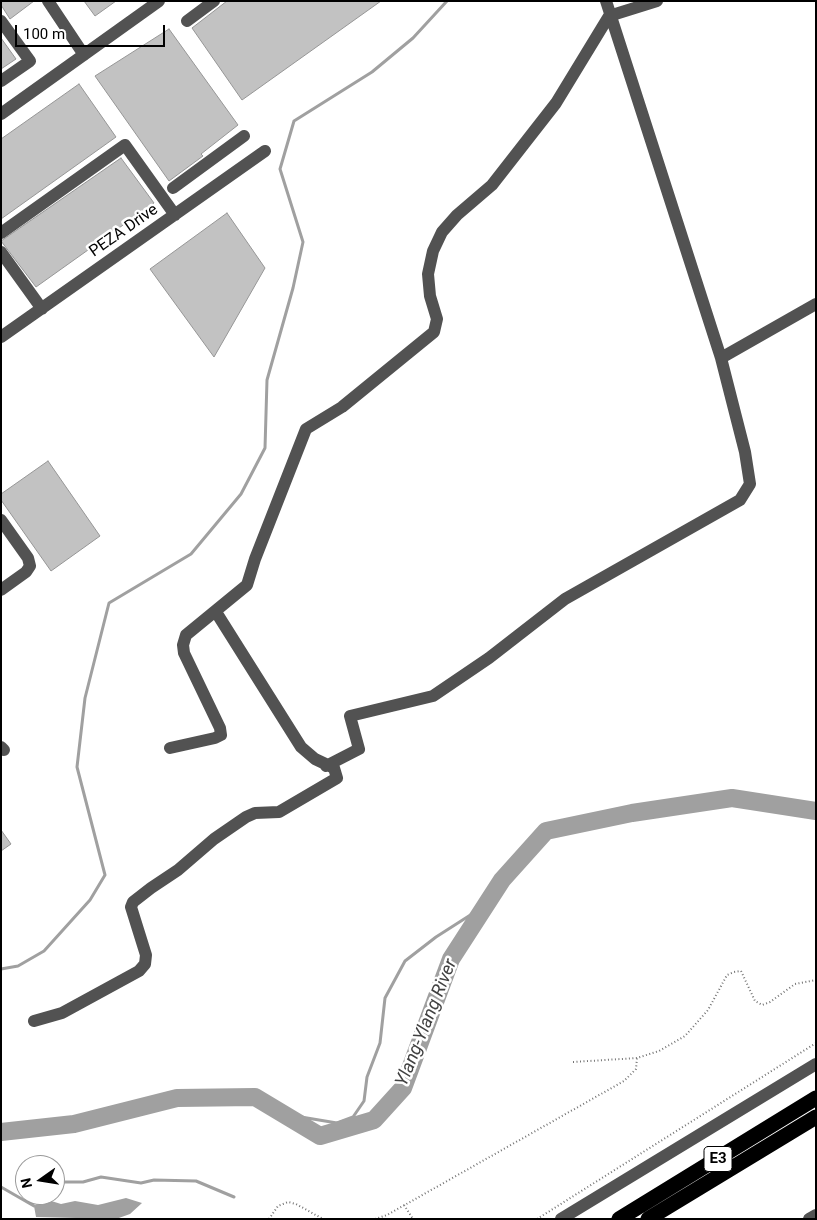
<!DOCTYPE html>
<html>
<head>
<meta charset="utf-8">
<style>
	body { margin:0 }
	#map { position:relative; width:817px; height:1220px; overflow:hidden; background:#fff; font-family:Roboto,sans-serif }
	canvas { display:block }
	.frame { position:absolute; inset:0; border:2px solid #000; pointer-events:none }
	.north { position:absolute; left:15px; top:1155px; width:50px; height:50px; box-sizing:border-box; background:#fff; border:1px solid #999; border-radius:50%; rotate:257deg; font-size:14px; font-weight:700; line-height:20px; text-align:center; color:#000 }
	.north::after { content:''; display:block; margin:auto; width:18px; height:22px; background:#000; clip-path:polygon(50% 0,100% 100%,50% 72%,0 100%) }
	.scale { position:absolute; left:15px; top:25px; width:150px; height:22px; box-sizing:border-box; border:2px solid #000; border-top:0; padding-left:6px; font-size:15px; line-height:18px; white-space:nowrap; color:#000; -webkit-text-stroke:4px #fff; paint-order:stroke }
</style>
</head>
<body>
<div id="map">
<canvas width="817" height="1220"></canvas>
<div class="frame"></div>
<div class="north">N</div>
<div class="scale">100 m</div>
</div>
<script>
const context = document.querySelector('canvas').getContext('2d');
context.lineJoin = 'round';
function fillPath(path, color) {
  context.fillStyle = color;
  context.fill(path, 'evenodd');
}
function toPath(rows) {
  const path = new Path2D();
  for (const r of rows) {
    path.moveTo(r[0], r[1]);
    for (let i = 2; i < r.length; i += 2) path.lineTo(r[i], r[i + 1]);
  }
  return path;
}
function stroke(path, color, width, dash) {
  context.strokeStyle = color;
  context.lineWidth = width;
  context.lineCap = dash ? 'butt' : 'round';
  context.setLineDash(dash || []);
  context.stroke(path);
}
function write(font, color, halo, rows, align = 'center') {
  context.font = font + ' Roboto,sans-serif';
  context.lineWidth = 5;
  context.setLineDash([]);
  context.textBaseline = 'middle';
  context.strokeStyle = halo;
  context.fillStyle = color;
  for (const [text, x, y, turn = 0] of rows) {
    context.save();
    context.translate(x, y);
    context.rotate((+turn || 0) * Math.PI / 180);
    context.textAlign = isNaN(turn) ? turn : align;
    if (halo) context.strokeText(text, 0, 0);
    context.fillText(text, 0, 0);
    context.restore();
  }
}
const water = toPath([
	[126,1198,142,1203,130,1214,116,1219,36,1217,34,1206,45,1199,61,1204,75,1201,98,1205]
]);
const stream = toPath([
	[1,969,18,966,44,951,90,900,105,875,77,767,85,698,109,603,191,554,241,494,265,448,267,380,293,288,303,242,280,169,294,121,372,72,413,38,447,1],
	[283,1114,337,1123,353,1117,364,1101,367,1077,380,1043,385,998,405,961,436,937,486,905],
	[55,1182,83,1182,101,1177,141,1183,154,1180,196,1181,234,1197],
	[1,1187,34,1206]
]);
const river = toPath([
	[1,1132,74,1124,177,1098,255,1097,320,1136,374,1120,403,1088,451,959,502,880,546,831,632,813,732,798,816,811]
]);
const building = toPath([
	[1,1,34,1,10,19,1,5,1,1],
	[84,1,116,1,95,16,84,1],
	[227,1,381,1,242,100,192,28,227,1],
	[169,29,238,125,201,154,203,156,169,181,95,76,169,29],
	[1,38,16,59,1,69,1,38],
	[79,84,116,137,1,219,1,139,79,84],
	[121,158,154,203,36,287,1,241,121,158],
	[227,213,265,268,214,357,150,269,227,213],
	[48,461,100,536,51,571,1,500,1,494,48,461],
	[1,830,11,844,1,851,1,830]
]);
const path = toPath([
	[573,1062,637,1058,659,1051,685,1036,708,1010,727,975,734,972,741,971,755,1001,762,1005,770,1002,795,984,816,980],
	[404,1205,413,1219],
	[269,1219,278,1206,288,1202,296,1204,323,1219],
	[375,1219,387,1215,624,1081,636,1069,637,1058],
	[537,1219,816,1043]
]);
const minor = toPath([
	[48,1,84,55],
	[1,21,30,61,1,81],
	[187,21,214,1],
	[1,114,159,1],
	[173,188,244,136],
	[1,233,125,145,175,215],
	[1,252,42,309],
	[1,337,265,151],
	[721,358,816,304],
	[1,520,28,558,30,566,26,572,1,590],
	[1,747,4,750],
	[170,748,215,738,221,735,220,728,184,653,183,645,186,635,247,585,255,559,306,429,342,407,434,332,437,319,430,296,428,274,433,251,442,232,457,215,492,185,556,103,609,16,657,1],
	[326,766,359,749,350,716,433,696,489,658,565,599,740,500,750,484,745,452,721,358,606,1],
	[34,1021,62,1013,139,971,145,964,146,955,131,907,133,902,151,888,178,870,214,839,246,817,255,813,279,812,337,778,334,768,315,759,301,747,216,612],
	[561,1219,816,1064],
	[809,1219,816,1215]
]);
const highway = toPath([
	[619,1219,816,1098],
	[648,1219,816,1117]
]);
const shields = [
	[718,1159,28]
];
const shieldNames = [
	["E3",718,1159]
];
const streetNames = [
	["PEZA Drive",124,231,-35]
];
const waterNames = [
	["Ylang-Ylang River",427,1023,-68]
];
fillPath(water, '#a0a0a0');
stroke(stream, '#a0a0a0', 3);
stroke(river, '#a0a0a0', 18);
fillPath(building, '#c2c2c2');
stroke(building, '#969696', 1);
stroke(path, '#747474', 2, [1, 2.5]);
stroke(minor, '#525252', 12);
stroke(highway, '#000', 15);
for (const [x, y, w] of shields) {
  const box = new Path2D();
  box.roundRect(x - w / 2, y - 12.5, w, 25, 4);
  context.fillStyle = '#fff';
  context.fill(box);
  stroke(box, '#000', 1);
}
write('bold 15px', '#000', null, shieldNames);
write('16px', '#000', '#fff', streetNames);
write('italic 18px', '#414141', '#fff', waterNames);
</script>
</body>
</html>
